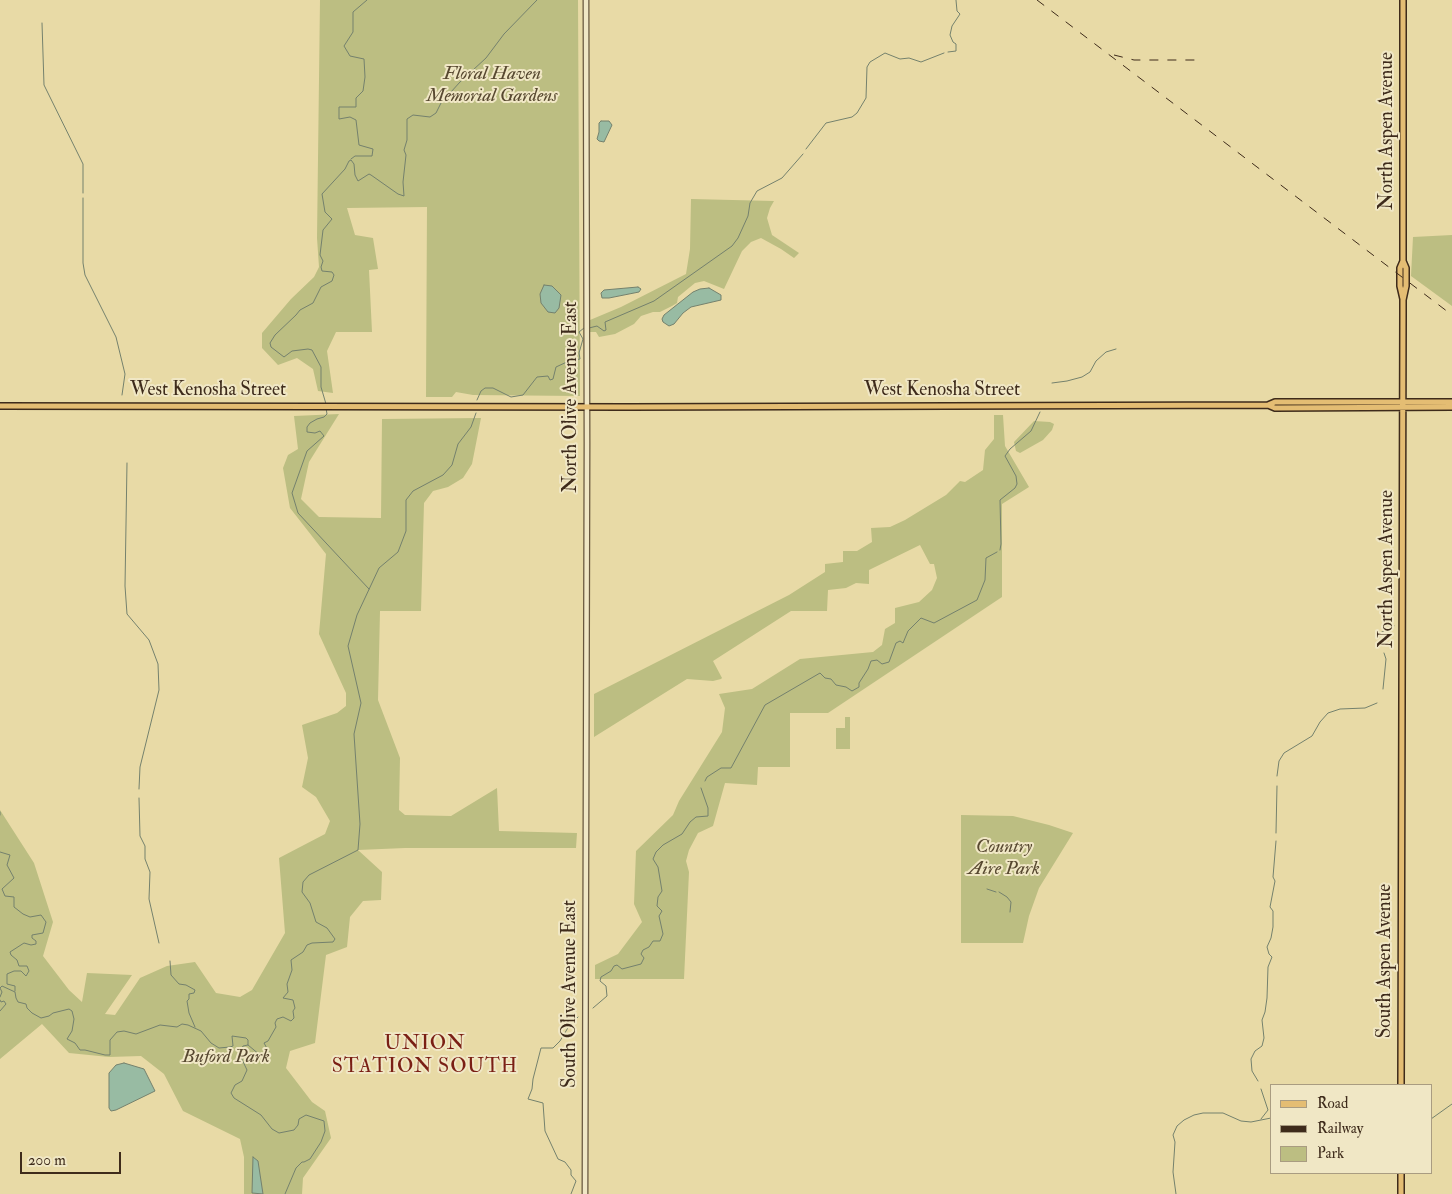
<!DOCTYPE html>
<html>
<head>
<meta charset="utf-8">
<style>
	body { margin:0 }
	#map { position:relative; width:1452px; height:1194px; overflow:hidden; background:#e8daa6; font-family:"IM FELL Double Pica",serif }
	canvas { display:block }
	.legend { position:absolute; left:1270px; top:1084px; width:162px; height:90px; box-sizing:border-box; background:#f0e7c5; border:1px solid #a99c81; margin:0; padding:6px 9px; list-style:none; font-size:15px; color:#3e2b1b }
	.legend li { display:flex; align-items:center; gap:10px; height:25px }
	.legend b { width:25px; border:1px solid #a99c81 }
	.scale { position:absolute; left:20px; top:1152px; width:101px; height:22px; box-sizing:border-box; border:2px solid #3e2b1b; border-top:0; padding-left:6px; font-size:15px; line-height:18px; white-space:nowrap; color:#3e2b1b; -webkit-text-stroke:4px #f0e7c5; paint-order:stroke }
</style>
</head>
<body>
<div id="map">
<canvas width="1452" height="1194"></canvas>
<ul class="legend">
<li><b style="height:6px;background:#e4bd73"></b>Road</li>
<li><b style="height:6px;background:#3e2b1b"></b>Railway</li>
<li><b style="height:14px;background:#bcbe82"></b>Park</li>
</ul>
<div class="scale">200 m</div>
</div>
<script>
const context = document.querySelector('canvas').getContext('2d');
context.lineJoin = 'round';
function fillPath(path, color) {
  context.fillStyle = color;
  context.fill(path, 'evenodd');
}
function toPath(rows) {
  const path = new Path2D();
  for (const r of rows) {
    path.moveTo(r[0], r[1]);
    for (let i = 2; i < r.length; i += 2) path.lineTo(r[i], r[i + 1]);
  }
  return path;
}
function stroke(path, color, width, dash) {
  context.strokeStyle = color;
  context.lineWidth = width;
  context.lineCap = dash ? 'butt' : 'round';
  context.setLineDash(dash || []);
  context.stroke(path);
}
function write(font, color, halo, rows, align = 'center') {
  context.font = font + ' "IM FELL Double Pica",serif';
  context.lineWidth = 4;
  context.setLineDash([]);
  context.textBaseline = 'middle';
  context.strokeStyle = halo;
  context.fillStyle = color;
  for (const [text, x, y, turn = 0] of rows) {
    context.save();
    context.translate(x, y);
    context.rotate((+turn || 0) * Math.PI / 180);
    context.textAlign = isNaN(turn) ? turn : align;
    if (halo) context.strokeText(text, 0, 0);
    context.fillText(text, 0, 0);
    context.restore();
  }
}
const green = toPath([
	[320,0,578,0,580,396,473,395,456,392,452,397,426,397,427,207,347,208,355,235,373,238,378,269,369,270,372,332,336,332,327,351,333,393,318,391,313,369,297,358,278,365,262,348,262,333,291,299,314,277,319,267,317,238],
	[691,199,774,201,770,208,767,218,772,235,799,253,794,258,781,249,761,238,751,242,742,251,724,289,704,281,695,283,678,297,677,303,672,306,660,312,653,312,641,316,634,324,615,334,599,337,596,332,590,332,590,320,621,307,686,274,690,249],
	[1452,235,1452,306,1411,276,1413,237],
	[339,414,309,462,301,499,319,517,381,518,382,419,481,418,472,464,463,478,448,487,433,491,424,503,421,611,380,611,378,700,400,758,399,810,405,815,451,816,497,788,499,831,577,833,576,848,405,848,358,850,382,872,381,900,363,901,350,917,347,947,326,955,315,1043,290,1051,286,1068,312,1102,325,1111,331,1138,303,1178,302,1194,244,1194,244,1157,240,1139,183,1111,164,1074,141,1056,109,1057,69,1053,42,1024,0,1059,0,810,34,863,53,922,43,956,69,990,82,1002,87,973,132,975,105,1014,115,1015,140,978,167,966,195,962,216,993,240,997,252,990,285,933,279,858,325,834,330,821,316,797,302,787,308,758,302,725,337,713,346,706,346,693,319,634,326,554,290,508,283,468,288,455,298,449,294,416],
	[994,415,1003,415,1005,446,1029,487,1002,504,1002,597,828,713,790,713,790,767,758,767,757,785,725,783,713,826,698,833,689,850,686,861,689,872,684,979,595,979,595,965,618,954,642,922,634,904,636,851,673,815,679,801,722,732,725,708,719,694,752,689,800,659,873,652,882,645,885,629,895,623,895,608,919,602,932,590,937,578,934,564,930,564,920,545,869,570,869,584,856,583,846,588,828,590,827,611,791,611,713,661,722,678,721,679,713,681,687,679,594,737,594,694,789,595,825,572,825,564,843,562,843,551,857,551,872,542,871,528,890,527,905,520,946,495,960,481,965,482,983,470,985,450,994,439],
	[1034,421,1050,422,1054,424,1052,430,1043,440,1020,453,1016,451,1014,442],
	[845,717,850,717,850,749,836,749,836,728,845,728],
	[961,815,1013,816,1049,825,1073,833,1039,888,1029,916,1023,943,961,943]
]);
const water = toPath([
	[601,121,609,121,612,125,604,142,599,141,597,139,599,132,599,123,601,121],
	[544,285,552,286,561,295,559,308,555,313,548,312,541,303,540,294,544,285],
	[638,287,641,289,639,292,609,298,602,298,601,293,604,290,638,287],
	[709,288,721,295,721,300,691,307,683,313,674,324,669,326,663,322,662,319,664,315,693,292,700,289,709,288],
	[124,1063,144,1069,155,1091,116,1110,111,1111,109,1108,109,1073,116,1065,124,1063],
	[253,1157,258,1161,263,1194,252,1193,253,1157]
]);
const stream = toPath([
	[42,23,44,85,83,164,83,193],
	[948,52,956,51,956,44,953,42,950,35,952,26,960,14,957,11,956,0],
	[806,149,826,123,852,117,857,113,866,98,867,67,870,62,885,53,900,59,909,58,921,62,944,53],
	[351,159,355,156,372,156,373,149,359,145,356,120,350,117,339,119,339,107,356,107,356,98,363,91,365,77,364,59,350,56,344,46,353,32,353,12,367,0],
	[83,198,83,263,85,275,116,337,125,374,122,395],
	[589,328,597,326,604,331,606,330,605,322,654,301,732,246,738,238,748,216,750,203,757,191,782,178,803,154],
	[1052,383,1067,381,1082,377,1090,372,1096,361,1106,352,1116,349],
	[477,400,481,391,485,388,493,388,511,397,523,395,537,377,548,376,550,380,553,379,556,367,569,361,580,359,579,353,583,339,579,332,584,328],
	[326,404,321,387,321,367,312,350,308,349,292,351,284,357,271,347,270,343,275,335,296,315,300,310,313,303,321,287,332,281,334,275,332,272,322,271,321,267,323,261,320,255,323,230,332,219,325,212,322,194,345,169,349,161,351,160,354,164,355,175,358,181,369,174,371,175,398,194,404,196,403,182,406,155,404,150,407,140,407,119,413,115,430,117,436,113,441,103,460,82,486,58,504,34,537,0],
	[326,408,327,414,324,417,317,419,310,423,307,427,307,432,315,433,320,431,324,436,307,451,292,493,298,513,369,589],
	[127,463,125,586,127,614,149,640,158,664,159,690,140,767,139,789],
	[1000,550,1001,544,1000,500,1015,488,1017,484,1016,476,1005,456,1010,449,1031,431,1040,412],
	[1378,637,1378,634,1394,626],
	[1383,689,1386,659,1384,653],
	[1277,776,1279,761,1284,753,1312,736,1320,722,1328,713,1340,709,1365,708,1377,703],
	[705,781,707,777,721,768,731,768,765,705,820,673,825,678,831,679,836,685,846,687,852,691,859,687,859,683,868,669,871,661,877,660,882,664,889,662,896,643,900,641,903,643,908,631,921,618,934,623,977,600,985,580,986,558,997,552],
	[139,798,140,836,145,846,145,859,150,872,149,899,159,943],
	[0,812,0,815],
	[1276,833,1277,786],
	[0,852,10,855,7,865,14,878,2,889,5,896,14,897,14,907,23,914,30,917,41,915,46,922,43,933,32,935,32,938,36,941,36,944,31,945,24,943,10,952,11,955,17,960,19,966,27,966,29,971,26,976,21,971,14,971,7,974,7,984,15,986,15,991],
	[987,889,996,892],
	[999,892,1007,897,1011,902,1010,912],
	[170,961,171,975,179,984,186,985,195,990,194,993,189,994,189,999,187,1001,189,1013,195,1027],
	[0,997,2,992,0,988,2,986,15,992,16,998,18,1002,26,1004,27,1008,32,1013,41,1018,49,1016,53,1013,69,1009,72,1011,74,1019,72,1031,67,1039,75,1043,80,1050,85,1050,105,1055,110,1055,110,1040,117,1032,124,1031,136,1034,160,1025,177,1027,182,1024,188,1025,201,1031,211,1043,219,1048,230,1047,233,1046,232,1036,246,1038,248,1040,248,1045,243,1046,239,1053,247,1070,242,1081,235,1085,231,1093,234,1098,261,1115,272,1129,279,1133,294,1130,298,1125,299,1119,306,1115,324,1121,325,1131,321,1142,310,1159,304,1162,302,1162,296,1168,285,1194],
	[0,1000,1,1002,4,1001,6,1004,0,1011],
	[593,1008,607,996,606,986,600,981,601,977,611,971,614,966,617,965,622,969,641,964,644,958,641,954,643,950,649,947,653,941,660,941,663,934,659,916,662,911,657,906,658,897,662,891,658,867,653,859,656,852,663,845,682,834,690,822,696,817,708,816,708,808,701,788],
	[248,1045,260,1055,265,1056,269,1052,264,1043,268,1041,276,1027,275,1023,277,1019,283,1017,291,1021,294,1018,293,1011,295,1008,293,1000,283,998,288,992,287,984,292,970,291,960,303,952,307,945,312,943,333,942,335,939,327,928,316,922,310,903,302,892,303,882,309,875,358,850,360,824,354,734,361,703,348,646,357,615,379,568,398,552,406,531,406,500,413,491,443,475,452,465,458,444,471,427,476,413],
	[1258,1081,1252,1071,1251,1059,1255,1051,1262,1046,1264,1038,1262,1020,1265,1012,1267,998,1268,967,1272,957,1269,954,1267,947,1271,938,1273,927,1273,911,1270,907,1275,881,1273,877,1276,841],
	[1261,1119,1268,1110,1261,1089],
	[1431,1119,1452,1104],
	[571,1194,576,1181,571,1175,571,1170,565,1162,558,1159,545,1131,543,1103,528,1099,532,1089,533,1079,541,1048,553,1048,560,1041,569,1026,578,1017],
	[1176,1194,1173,1172,1175,1142,1173,1135,1177,1126,1184,1120,1194,1115,1203,1113,1223,1113,1241,1121,1251,1122,1271,1118]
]);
const tertiary = toPath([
	[585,1194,587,443,586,0]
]);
const primary = toPath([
	[1403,299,1400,286,1400,268,1403,261,1403,0],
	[1268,405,1275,402,1452,402],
	[0,406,630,407,1268,405,1275,408,1452,407],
	[1401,1085,1403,314,1403,300,1406,286,1406,268,1403,261],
	[1401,1194,1401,1173]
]);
const rail = toPath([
	[1037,0,1452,315],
	[1114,55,1134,60,1201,60]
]);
const parkNames = [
	["Floral Haven",492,75],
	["Memorial Gardens",492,97],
	["Country",1004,848],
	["Aire Park",1004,870],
	["Buford Park",226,1058]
];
const streetNames = [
	["North Aspen Avenue",1388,131,-90],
	["West Kenosha Street",208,391],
	["West Kenosha Street",942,391],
	["North Olive Avenue East",572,397,-90],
	["North Aspen Avenue",1388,569,-90],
	["South Aspen Avenue",1386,961,-90],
	["South Olive Avenue East",571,994,-90]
];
const neighbourhoodNames = [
	["UNION",425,1045],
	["STATION SOUTH",425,1068]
];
fillPath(green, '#bcbe82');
fillPath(water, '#98bba3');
stroke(water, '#74816d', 1);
stroke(stream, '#74816d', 1);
stroke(tertiary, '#68573e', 7);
stroke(primary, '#3e2b1b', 8);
stroke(tertiary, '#f0e7c5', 4.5);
stroke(primary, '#e4bd73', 5);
stroke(rail, '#3e2b1b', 1, [9, 9]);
write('italic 19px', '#574830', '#f0e7c5', parkNames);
write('19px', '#3e2b1b', '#f0e7c5', streetNames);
context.letterSpacing = '1px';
write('20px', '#7a1f14', '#f0e7c5', neighbourhoodNames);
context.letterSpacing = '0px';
</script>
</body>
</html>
